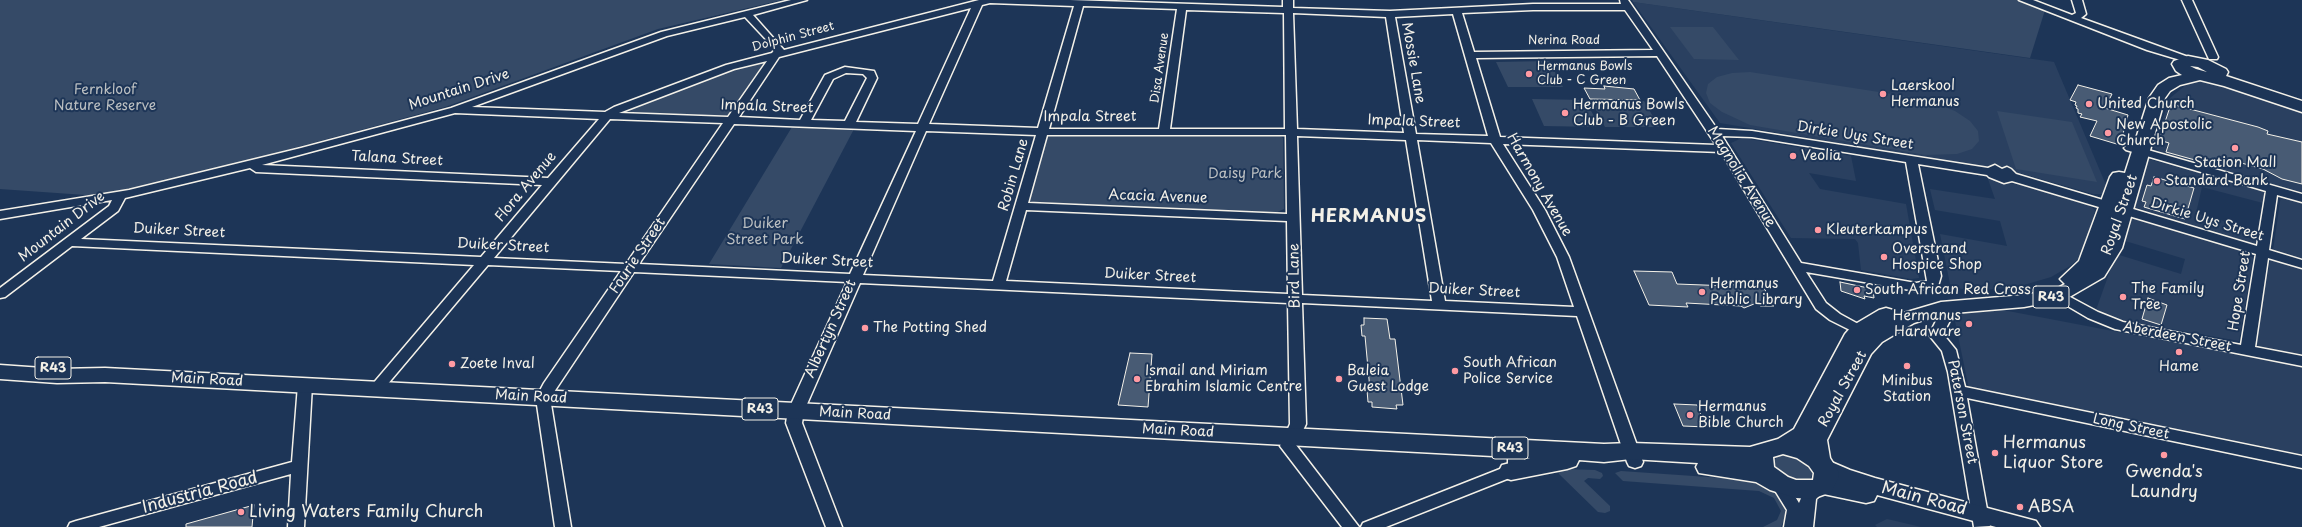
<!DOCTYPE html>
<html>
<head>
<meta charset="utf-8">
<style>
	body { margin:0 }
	canvas { display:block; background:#1d3557 }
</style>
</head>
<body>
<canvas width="2302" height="527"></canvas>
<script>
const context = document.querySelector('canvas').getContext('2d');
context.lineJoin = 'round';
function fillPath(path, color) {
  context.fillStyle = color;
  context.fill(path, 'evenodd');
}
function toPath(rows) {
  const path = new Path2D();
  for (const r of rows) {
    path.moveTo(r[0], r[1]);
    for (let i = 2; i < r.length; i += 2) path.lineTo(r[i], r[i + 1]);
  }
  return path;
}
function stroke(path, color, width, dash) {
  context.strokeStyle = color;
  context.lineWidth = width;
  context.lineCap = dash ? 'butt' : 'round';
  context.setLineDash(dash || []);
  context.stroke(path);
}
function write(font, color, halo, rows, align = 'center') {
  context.font = font + ' "Playpen Sans",sans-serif';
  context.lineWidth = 4;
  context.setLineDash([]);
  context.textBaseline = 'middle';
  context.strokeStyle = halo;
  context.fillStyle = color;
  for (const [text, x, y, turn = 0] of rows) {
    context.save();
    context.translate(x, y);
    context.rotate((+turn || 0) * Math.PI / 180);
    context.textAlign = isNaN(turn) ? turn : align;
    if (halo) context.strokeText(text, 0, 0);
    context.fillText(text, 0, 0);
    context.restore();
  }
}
const built = toPath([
	[1633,2,2054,62,2106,185,2102,194,2093,194,2023,174,1720,123],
	[2205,80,2302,111,2302,192,2165,155,2153,147,2170,98,2186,85],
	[1742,138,1851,156,1856,181,1809,173,1820,189,1906,204,1919,278,1911,279,1861,270,1858,243,1855,239,1791,238,1731,143],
	[2148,159,2262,190,2265,192,2263,203,2202,187,2196,213,2258,231,2255,245,2131,206],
	[1988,179,2030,187,2088,205,2095,210,2087,239,2078,259,2070,266,2051,277,2017,287,1973,291,1957,288,1950,284,1940,234,2007,246,2000,221,1935,210,1930,189,1995,199],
	[2281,195,2302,201,2302,260,2273,251],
	[2129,217,2243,251,2253,258,2239,341,2126,321,2096,310,2116,254,2181,274,2185,259,2122,240],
	[2276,260,2302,267,2302,355,2262,348,2255,344,2270,261],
	[1992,308,2302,367,2302,458,1969,389,1954,316,1960,311],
	[1887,519,1921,527,1877,527,1875,525]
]);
const green = toPath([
	[0,0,782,0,658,29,445,107,114,197,0,189],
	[1632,0,2018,0,2045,10,2030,58,1633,2],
	[1670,27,1713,27,1739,60,1694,59],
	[762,61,765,61,766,63,730,114,726,116,626,112,626,110,720,73],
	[1549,61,1563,87,1508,87,1496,62],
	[1750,72,1924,99,1955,111,1970,121,1978,131,1979,141,1972,149,1957,154,1925,155,1750,125,1722,112,1710,103,1706,93,1708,84,1717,77,1732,73],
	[1532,99,1585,100,1600,127,1544,126],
	[1591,100,1644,101,1659,127,1605,127],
	[1997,111,2072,122,2097,182,2016,169],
	[792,127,854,129,781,268,709,264],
	[1048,136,1280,136,1283,138,1284,209,1275,213,1032,202,1028,199,1046,137],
	[1787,455,1796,457,1808,464,1813,473,1810,479,1800,481,1790,479,1777,471,1774,461,1777,457],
	[1564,469,1595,470,1602,473,1603,476,1600,479,1588,478,1584,481,1610,506,1610,511,1605,513,1598,512,1559,474,1558,470],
	[1621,471,1722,478,1760,484,1779,496,1785,507,1785,517,1781,527,1763,527,1777,520,1781,511,1774,498,1759,491,1623,481,1615,473]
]);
const building = toPath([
	[2078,85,2112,94,2105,108,2128,115,2120,145,2090,136,2097,121,2080,117,2082,114,2078,113,2078,109,2076,108,2077,106,2075,105,2076,102,2070,100,2078,85],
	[1604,86,1634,89,1640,100,1590,99,1584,88,1605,89,1604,86],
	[2171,104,2258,127,2268,131,2267,134,2302,142,2302,184,2282,179,2263,169,2227,159,2224,168,2166,152,2169,143,2159,140,2171,104],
	[2154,177,2194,188,2185,219,2144,207,2146,202,2142,201,2147,185,2151,186,2154,177],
	[1634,271,1672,272,1677,284,1730,286,1731,284,1744,288,1764,288,1774,306,1760,306,1759,302,1744,308,1741,306,1686,303,1688,307,1649,305,1634,271],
	[1840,282,1873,289,1874,298,1864,296,1865,299,1841,291,1840,282],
	[2148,298,2167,305,2161,325,2142,319,2148,298],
	[1364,318,1387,319,1390,339,1395,339,1403,405,1396,405,1397,409,1372,407,1372,402,1368,402,1367,390,1370,390,1365,336,1362,336,1361,325,1364,325,1364,318],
	[1130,353,1152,354,1148,407,1118,405,1130,353],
	[1674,404,1697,405,1706,427,1683,426,1674,404],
	[254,505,252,527,186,527,186,524,254,505]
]);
const street = toPath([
	[791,0,807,0,753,15,784,50,979,0,1070,0,1283,7,1283,0,1293,0,1293,8,1390,11,1533,4,1621,4,1620,0,1628,0,1717,129,1752,131,1988,168,1995,165,2002,169,2007,167,2011,169,2016,174,2257,246,2266,191,2126,150,2124,148,2126,146,2134,146,2302,194,2302,202,2277,195,2269,250,2302,260,2302,268,2268,258,2255,347,2302,356,2302,366,2115,329,2088,318,2054,298,2052,295,2059,291,2098,312,2123,322,2241,345,2256,254,2012,181,2004,183,1989,177,1987,175,1918,164,1941,276,1938,286,1916,291,1806,272,1826,303,1840,314,1871,331,1873,334,1866,338,1830,320,1816,309,1721,152,1503,144,1545,210,1569,257,1643,462,1641,466,1635,468,1629,466,1627,462,1577,316,1302,303,1306,424,1296,445,1359,527,1342,527,1280,446,1290,424,1288,303,860,283,804,411,802,423,842,527,826,527,786,423,788,411,847,282,634,272,550,398,571,527,555,527,536,398,544,383,621,271,488,265,381,392,376,394,371,392,369,389,371,386,474,265,72,246,5,297,0,298,0,288,109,206,112,200,0,219,0,211,129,190,301,148,451,108,661,32,791,0],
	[990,3,1074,6,1038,128,929,124,982,5,990,3],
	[1083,6,1177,9,1159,129,1049,129,1083,6],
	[971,8,918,124,856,122,877,78,874,71,845,67,825,75,800,120,739,117,779,57,971,8],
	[1186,10,1284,13,1285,129,1170,129,1186,10],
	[1533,10,1625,10,1653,50,1474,52,1462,13,1533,10],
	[1293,13,1386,17,1404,133,1297,129,1293,13],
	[1453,14,1488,136,1416,134,1395,17,1453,14],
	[745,17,775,49,772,53,726,65,614,107,605,112,472,107,667,36,745,17],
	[1657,56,1716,145,1500,137,1476,58,1657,56],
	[767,61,728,117,619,113,734,69,767,61],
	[846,73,863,74,867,78,845,121,811,120,833,79,846,73],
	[455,113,599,119,548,178,262,165,455,113],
	[610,119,723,123,626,264,494,258,610,119],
	[734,124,916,131,850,274,639,264,734,124],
	[926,131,1036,135,993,281,863,275,926,131],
	[1047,135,1286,135,1287,214,1028,203,1047,135],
	[1297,136,1406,140,1432,301,1302,295,1297,136],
	[1722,136,1752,137,1906,162,1927,281,1916,283,1801,263,1722,136],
	[1417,140,1491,143,1533,210,1557,257,1574,307,1445,301,1417,140],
	[250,168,256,172,542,185,481,257,81,239,118,211,125,198,250,168],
	[1026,210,1287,221,1288,294,1006,281,1026,210],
	[2019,0,2033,0,2072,15,2076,13,2072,0,2082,0,2086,14,2081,18,2202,62,2197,65,2147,50,2019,0],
	[2182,0,2192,0,2218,57,2217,59,2209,59,2208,57,2182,0],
	[1950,303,1957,307,1943,334,1956,350,1965,387,2302,456,2302,468,1967,398,1990,526,1974,527,1948,372,1942,351,1929,335,1943,307,1950,303],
	[305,380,310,382,312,385,304,527,288,527,291,474,99,527,68,527,70,523,76,521,292,462,298,385,300,382,305,380],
	[1510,443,1516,444,1524,458,1524,465,1517,475,1386,527,1361,527,1363,523,1505,467,1508,464,1508,458,1502,448,1504,444,1510,443],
	[1779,478,1785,480,1799,503,1805,489,1819,482,1825,484,1827,488,1816,499,1813,527,1784,527,1787,510,1771,484,1773,480,1779,478]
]);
const secondary = toPath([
	[1822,458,1850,470,1875,478,2036,521,2040,527,1996,527,1877,495,1874,501,1866,503,1814,492,1811,486,1814,480,1822,478,1830,479,1814,472,1811,466,1814,460,1822,458]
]);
const primary = toPath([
	[2188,56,2208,60,2226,69,2228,72,2226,76,2302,101,2302,112,2224,86,2200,80,2180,85,2170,91,2165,98,2122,248,2104,277,2066,299,2024,307,1942,314,1914,323,1882,342,1871,354,1827,440,1830,458,1838,471,1839,477,1831,492,1812,499,1796,498,1770,490,1756,482,1699,473,1696,467,1698,463,1631,459,1604,462,1579,460,1576,466,1567,469,1511,480,1502,477,1499,471,1502,465,1530,458,105,382,57,383,0,379,0,365,57,369,105,368,1604,444,1631,443,1750,447,1778,439,1794,429,1845,334,1852,326,1879,310,1886,308,1893,310,1897,315,1941,302,2024,295,2054,290,2065,284,2060,279,2079,261,2110,177,2113,173,2119,172,2125,173,2149,98,2158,85,2169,78,2182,75,2176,71,2172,64,2174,61,2188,56],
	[2190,66,2198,67,2207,72,2196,69,2190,66],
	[1783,454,1797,458,1809,466,1814,473,1813,480,1796,480,1788,477,1774,467,1773,457,1783,454]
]);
const markers = [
	[1529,74,4,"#ff9aa2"],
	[1883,94,4,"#ff9aa2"],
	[2089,104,4,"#ff9aa2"],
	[1565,113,4,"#ff9aa2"],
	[2108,133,4,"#ff9aa2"],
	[2235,148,4,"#ff9aa2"],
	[1793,156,4,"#ff9aa2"],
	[2157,181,4,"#ff9aa2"],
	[1818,230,4,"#ff9aa2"],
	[1884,257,4,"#ff9aa2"],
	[1857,290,4,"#ff9aa2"],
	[1702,292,4,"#ff9aa2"],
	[2123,297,4,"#ff9aa2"],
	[1969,324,4,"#ff9aa2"],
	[865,328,4,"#ff9aa2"],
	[2179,352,4,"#ff9aa2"],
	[452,364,4,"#ff9aa2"],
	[1907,366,4,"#ff9aa2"],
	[1455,371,4,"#ff9aa2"],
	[1137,379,4,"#ff9aa2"],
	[1339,379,4,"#ff9aa2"],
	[1690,415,4,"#ff9aa2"],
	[1995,453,4,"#ff9aa2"],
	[2164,455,4,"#ff9aa2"],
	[2020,507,4,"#ff9aa2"],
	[241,512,4,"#ff9aa2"]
];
const farStreetnames = [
	["Dolphin Street",793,37,-15],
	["Nerina Road",1564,41],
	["Disa Avenue",1160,68,-82]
];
const farPoinames = [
	["Hermanus Bowls",1537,67],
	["Club - C Green",1537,81]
];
const shields = [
	[2051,297,36],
	[53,368,36],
	[760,409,36],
	[1510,448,36]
];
const shieldNames = [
	["R43",2051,297],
	["R43",53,368],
	["R43",760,409],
	["R43",1510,448]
];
const streetNames = [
	["Mossie Lane",1413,63,80],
	["Mountain Drive",459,90,-18],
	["Impala Street",767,107,2],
	["Impala Street",1090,117],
	["Impala Street",1414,122,2],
	["Dirkie Uys Street",1855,136,9],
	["Talana Street",397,159,3],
	["Robin Lane",1014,175,-74],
	["Magnolia Avenue",1741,177,58],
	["Harmony Avenue",1539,185,60],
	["Flora Avenue",526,187,-50],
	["Acacia Avenue",1158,197,2],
	["Royal Street",2120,215,-71],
	["Dirkie Uys Street",2207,220,17],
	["Mountain Drive",62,227,-38],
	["Duiker Street",179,231,3],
	["Duiker Street",503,246,3],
	["Fourie Street",638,256,-56],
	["Duiker Street",827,261,3],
	["Duiker Street",1150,276,3],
	["Bird Lane",1295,276,-91],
	["Duiker Street",1474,291,3],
	["Hope Street",2240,291,-81],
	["Albertyn Street",831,329,-66],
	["Aberdeen Street",2177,337,11],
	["Main Road",207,380,3],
	["Royal Street",1843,389,-61],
	["Main Road",531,397,3],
	["Paterson Street",1962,412,79],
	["Main Road",855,414,3],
	["Long Street",2131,427,12],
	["Main Road",1178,431,3]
];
const poiNames = [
	["Laerskool",1891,86],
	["Hermanus",1891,102],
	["United Church",2097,104],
	["Hermanus Bowls",1573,105],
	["Club - B Green",1573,121],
	["New Apostolic",2116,125],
	["Church",2116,141],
	["Veolia",1801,156],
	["Station Mall",2235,163,"center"],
	["Standard Bank",2165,181],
	["Kleuterkampus",1826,230],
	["Overstrand",1892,249],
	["Hospice Shop",1892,265],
	["Hermanus",1710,284],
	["Public Library",1710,300],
	["The Family",2131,289],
	["Tree",2131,305],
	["South African Red Cross",1865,290],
	["Hermanus",1961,316,"right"],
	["Hardware",1961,332,"right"],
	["The Potting Shed",873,328],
	["South African",1463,363],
	["Police Service",1463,379],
	["Zoete Inval",460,364],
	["Hame",2179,367,"center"],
	["Ismail and Miriam",1145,371],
	["Ebrahim Islamic Centre",1145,387],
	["Baleia",1347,371],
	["Guest Lodge",1347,387],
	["Minibus",1907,381,"center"],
	["Station",1907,397,"center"],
	["Hermanus",1698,407],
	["Bible Church",1698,423]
];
const parkNames = [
	["Fernkloof",105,90],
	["Nature Reserve",105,106],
	["Daisy Park",1245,174],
	["Duiker",765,224],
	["Street Park",765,240]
];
const nearPoinames = [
	["Hermanus",2003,443],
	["Liquor Store",2003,463],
	["Gwenda's",2164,472,"center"],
	["Laundry",2164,492,"center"],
	["ABSA",2028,507],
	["Living Waters Family Church",249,512]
];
const nearStreetnames = [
	["Industria Road",200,493,-15],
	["Main Road",1924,499,15]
];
const districtNames = [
	["HERMANUS",1369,217]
];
fillPath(built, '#2a4060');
fillPath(green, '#354a67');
fillPath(building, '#485b74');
stroke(building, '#f4f1e8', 1);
stroke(street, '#f4f1e8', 3);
stroke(secondary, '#f4f1e8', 3);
stroke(primary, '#f4f1e8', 3);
fillPath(street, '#1d3557');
fillPath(secondary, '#1d3557');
fillPath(primary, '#1d3557');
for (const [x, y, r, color] of markers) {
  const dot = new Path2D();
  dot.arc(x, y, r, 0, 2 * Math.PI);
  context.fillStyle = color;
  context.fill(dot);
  stroke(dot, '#1d3557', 1.5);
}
write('12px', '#f4f1e8', '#1d3557', farStreetnames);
write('12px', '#f4f1e8', '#1d3557', farPoinames, 'left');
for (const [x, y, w] of shields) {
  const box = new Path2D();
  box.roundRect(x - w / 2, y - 11, w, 22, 3);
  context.fillStyle = '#1d3557';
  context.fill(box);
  stroke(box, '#f4f1e8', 1);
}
write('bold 13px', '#f4f1e8', null, shieldNames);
write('14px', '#f4f1e8', '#1d3557', streetNames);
write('14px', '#f4f1e8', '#1d3557', poiNames, 'left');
write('14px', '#bbbfc1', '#1d3557', parkNames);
write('17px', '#f4f1e8', '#1d3557', nearPoinames, 'left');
write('17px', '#f4f1e8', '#1d3557', nearStreetnames);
context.letterSpacing = '1px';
write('bold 18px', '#f4f1e8', '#1d3557', districtNames);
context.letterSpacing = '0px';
</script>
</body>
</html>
